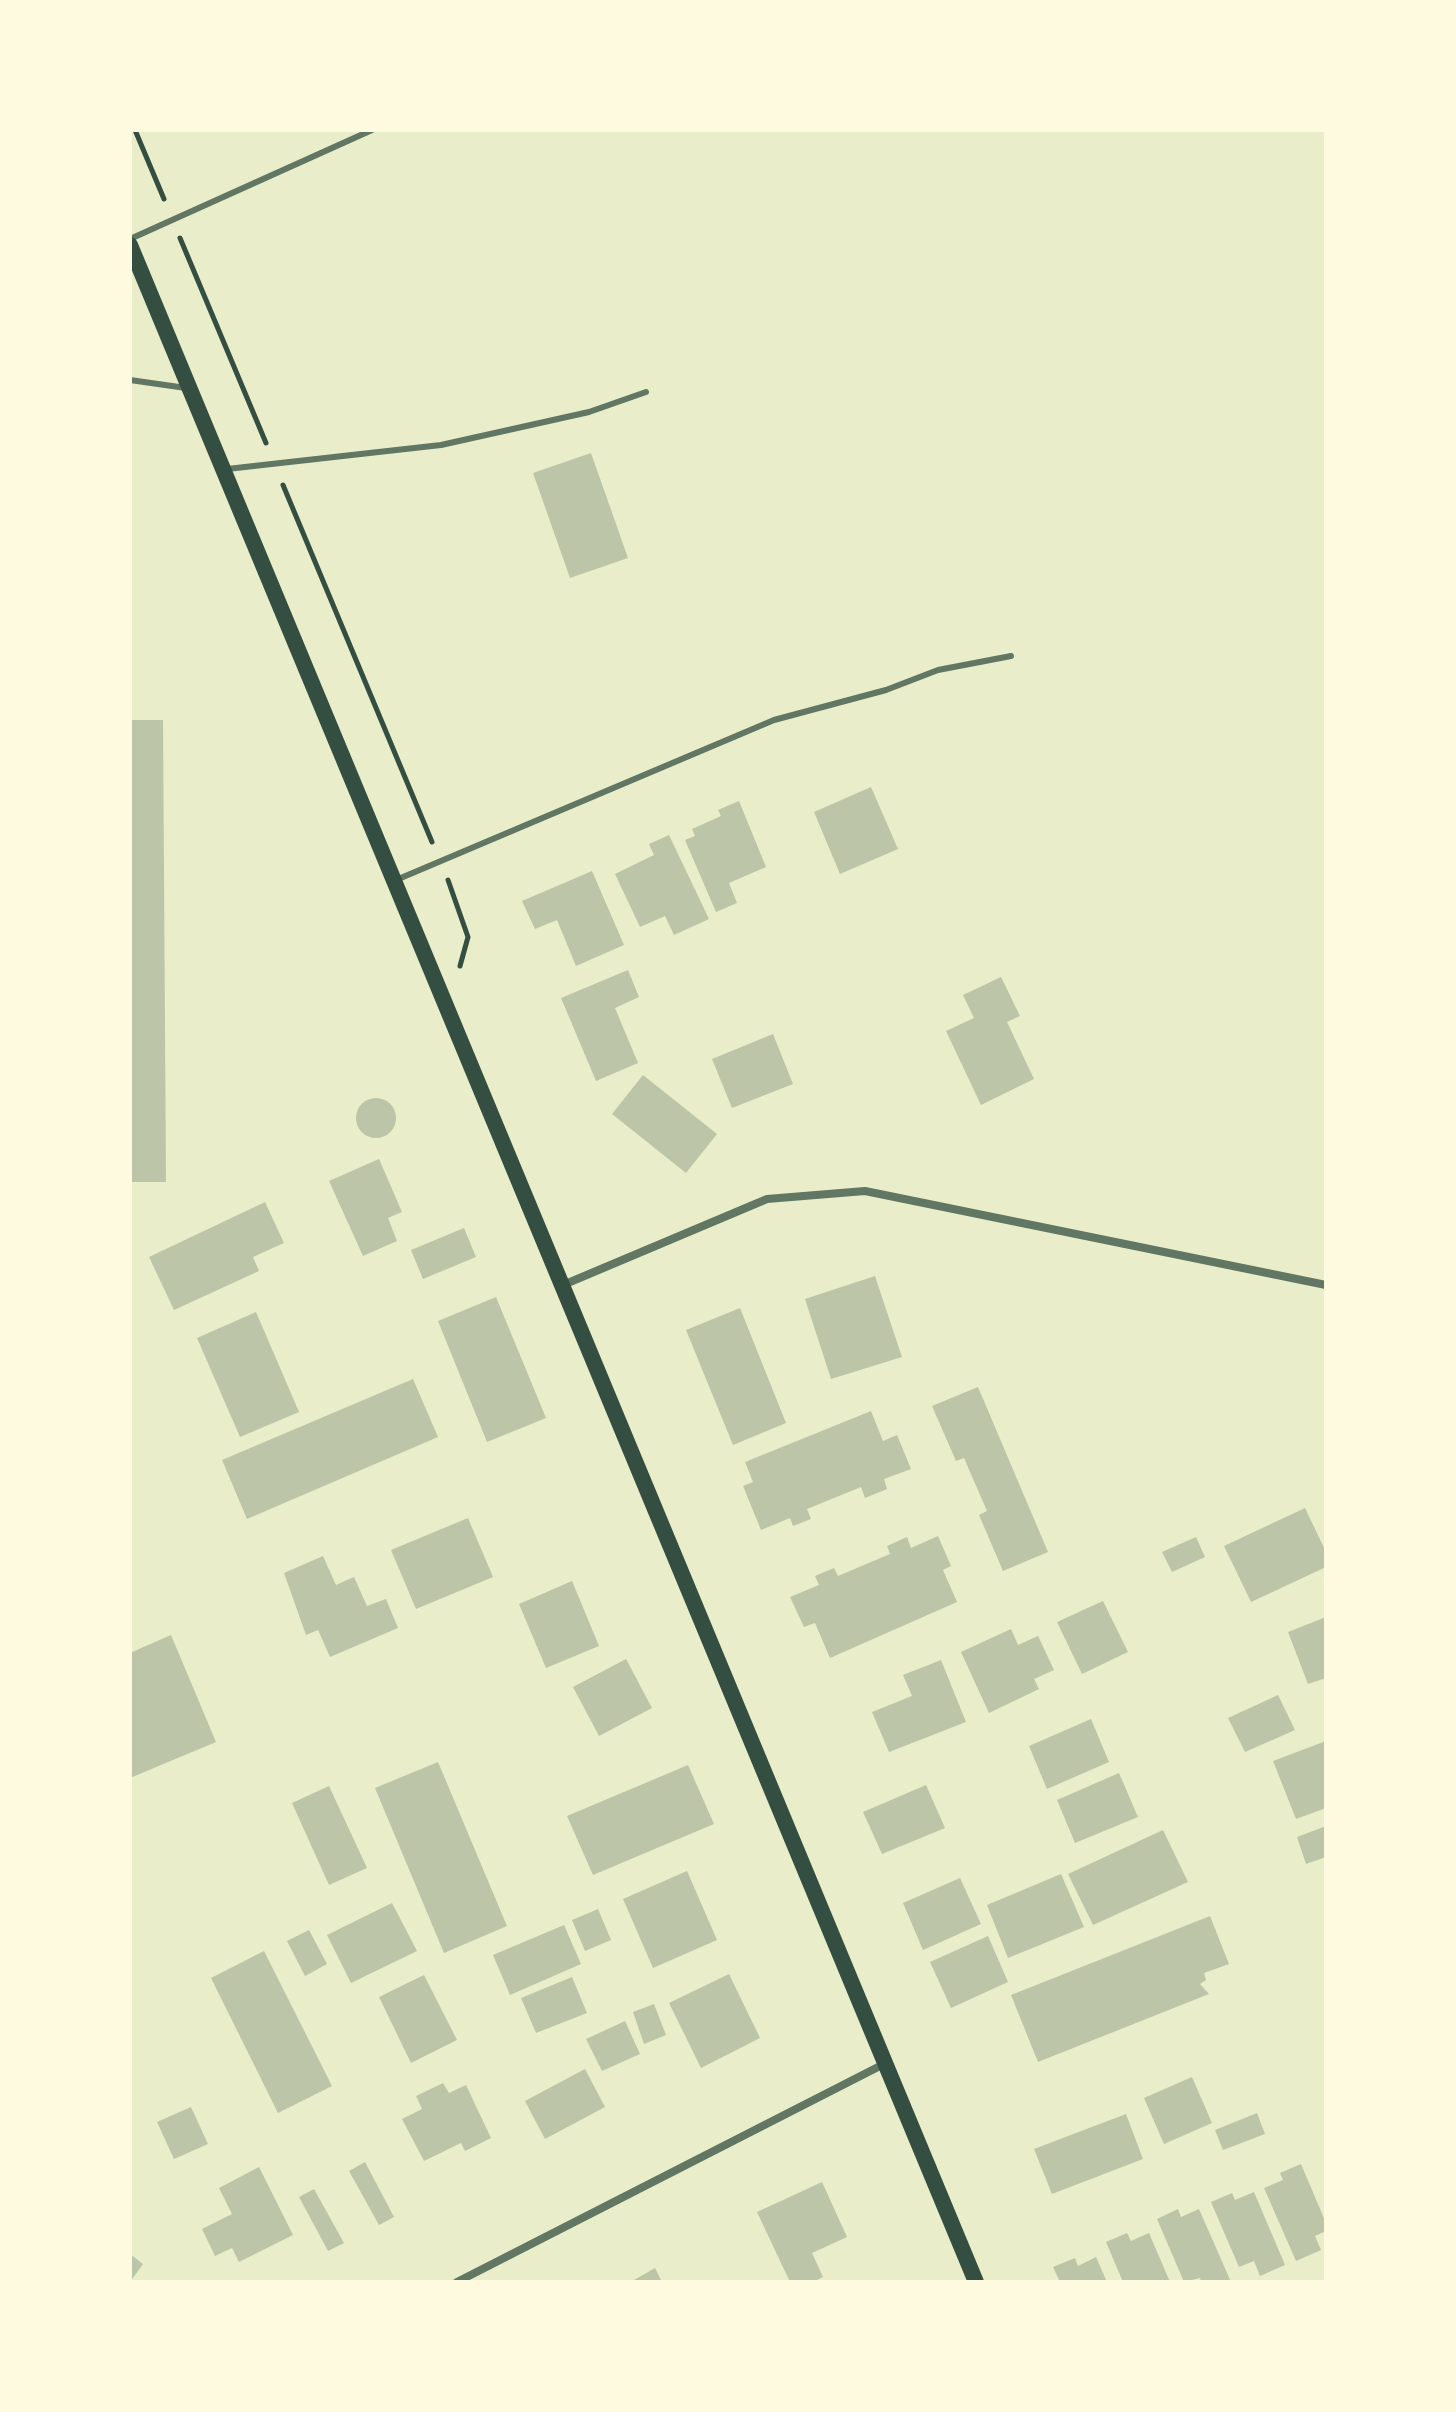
<!DOCTYPE html>
<html>
<head>
<meta charset="utf-8">
<style>
	body { margin:0 }
	#map { position:relative; width:1456px; height:2412px; overflow:hidden; background:#e9edc9; font-family:Barlow,sans-serif }
	canvas { display:block }
	.frame { position:absolute; inset:0; border:132px solid #fefae0; pointer-events:none }
</style>
</head>
<body>
<div id="map">
<canvas width="1456" height="2412"></canvas>
<div class="frame"></div>
</div>
<script>
const context = document.querySelector('canvas').getContext('2d');
context.lineJoin = 'round';
function fillPath(path, color) {
  context.fillStyle = color;
  context.fill(path, 'evenodd');
}
function toPath(rows) {
  const path = new Path2D();
  for (const r of rows) {
    if (r.length === 3) {
      path.moveTo(r[0] + r[2], r[1]);
      path.arc(r[0], r[1], r[2], 0, 2 * Math.PI);
      continue;
    }
    path.moveTo(r[0], r[1]);
    for (let i = 2; i < r.length; i += 2) path.lineTo(r[i], r[i + 1]);
  }
  return path;
}
function stroke(path, color, width, dash) {
  context.strokeStyle = color;
  context.lineWidth = width;
  context.lineCap = dash ? 'butt' : 'round';
  context.setLineDash(dash || []);
  context.stroke(path);
}
const building = toPath([
	[591,453,628,558,570,578,533,473],
	[130,720,163,720,166,1182,130,1182],
	[871,787,898,849,840,874,814,812],
	[739,801,766,867,729,883,737,903,716,912,685,840,695,836,692,829,721,816,718,810],
	[669,835,709,919,674,935,665,916,640,927,615,874,654,855,649,844],
	[592,871,624,945,576,966,557,920,535,929,522,901],
	[628,970,639,997,615,1008,638,1063,596,1081,561,998],
	[1001,977,1020,1016,1007,1022,1034,1079,981,1105,946,1031,974,1018,963,995],
	[773,1034,793,1084,732,1108,712,1059],
	[643,1075,717,1134,686,1173,612,1114],
	[376,1118,20],
	[379,1159,402,1212,388,1218,397,1241,363,1256,329,1181],
	[265,1202,284,1243,253,1257,259,1271,174,1310,149,1257],
	[464,1228,476,1257,423,1279,411,1250],
	[875,1276,902,1357,831,1379,805,1299],
	[496,1297,546,1418,487,1442,438,1321],
	[740,1308,786,1423,733,1445,686,1330],
	[256,1312,299,1412,240,1437,197,1338],
	[413,1379,438,1437,247,1519,222,1460],
	[978,1387,1048,1552,1003,1571,979,1515,987,1511,964,1458,956,1461,932,1406],
	[871,1411,883,1441,897,1435,911,1469,884,1479,887,1489,865,1498,861,1487,807,1509,811,1519,793,1526,790,1518,761,1530,743,1486,753,1482,745,1462],
	[1305,1508,1326,1552,1326,1567,1251,1602,1224,1546],
	[468,1518,493,1577,416,1609,391,1550],
	[938,1536,951,1566,943,1570,957,1602,830,1658,815,1623,804,1627,790,1597,819,1585,815,1576,834,1568,838,1576,890,1554,887,1546,907,1537,911,1548],
	[1196,1537,1205,1557,1172,1572,1162,1552],
	[323,1556,336,1585,354,1577,367,1606,386,1599,398,1628,330,1657,318,1630,306,1635,284,1573],
	[572,1581,599,1646,546,1668,519,1604],
	[1103,1601,1128,1652,1082,1674,1057,1622],
	[1326,1617,1326,1678,1308,1684,1288,1632],
	[1011,1629,1018,1645,1038,1636,1054,1670,1034,1679,1039,1689,989,1713,961,1652],
	[171,1635,216,1742,130,1778,130,1653],
	[626,1659,652,1708,599,1736,573,1687],
	[941,1660,966,1722,889,1752,872,1712,912,1696,903,1675],
	[1278,1695,1295,1730,1245,1752,1228,1718],
	[1091,1719,1109,1762,1047,1789,1029,1746],
	[1326,1741,1326,1808,1296,1819,1273,1761],
	[438,1762,507,1926,444,1953,375,1788],
	[688,1765,714,1824,593,1875,567,1816],
	[1119,1773,1138,1817,1075,1843,1057,1800],
	[926,1785,945,1828,882,1854,863,1812],
	[329,1786,367,1868,329,1885,292,1803],
	[1326,1826,1326,1857,1306,1864,1297,1837],
	[1163,1830,1188,1882,1093,1925,1068,1874],
	[687,1871,717,1940,653,1968,623,1899],
	[1061,1874,1084,1927,1008,1958,987,1905],
	[960,1878,981,1924,923,1950,903,1903],
	[392,1903,417,1951,351,1983,327,1935],
	[598,1909,611,1940,585,1951,572,1920],
	[1210,1916,1229,1964,1204,1973,1206,1980,1200,1984,1209,1994,1038,2062,1011,1995],
	[564,1925,581,1964,510,1995,493,1955],
	[309,1930,327,1964,305,1976,287,1941],
	[988,1936,1008,1982,951,2008,930,1962],
	[264,1951,332,2086,278,2113,211,1978],
	[729,1974,760,2038,701,2068,669,2003],
	[424,1975,457,2040,411,2063,379,1997],
	[572,1977,587,2013,536,2033,521,1998],
	[654,2004,666,2035,644,2044,633,2012],
	[625,2021,640,2054,602,2071,586,2039],
	[585,2069,605,2107,545,2139,525,2101],
	[1192,2077,1212,2123,1164,2144,1144,2098],
	[443,2083,449,2093,466,2085,491,2138,465,2151,461,2143,424,2161,402,2119,422,2109,416,2096],
	[191,2107,208,2144,174,2159,157,2122],
	[1257,2113,1265,2134,1223,2150,1215,2130],
	[1126,2114,1143,2159,1052,2194,1034,2149],
	[365,2162,394,2217,379,2225,349,2171],
	[1301,2164,1326,2223,1326,2231,1315,2236,1321,2250,1296,2261,1264,2188,1283,2180,1280,2173],
	[259,2167,293,2235,239,2262,232,2248,215,2256,202,2229,232,2214,219,2188],
	[822,2182,847,2237,812,2253,823,2277,813,2282,790,2282,757,2212],
	[314,2189,344,2243,328,2251,299,2197],
	[1254,2192,1285,2265,1260,2276,1254,2261,1239,2267,1211,2202,1232,2193,1235,2200],
	[1178,2209,1181,2217,1199,2209,1231,2282,1201,2282,1200,2278,1184,2282,1157,2219],
	[1127,2233,1131,2241,1149,2233,1170,2282,1123,2282,1106,2242],
	[130,2254,143,2264,130,2282],
	[1096,2257,1107,2282,1060,2282,1053,2267,1075,2258,1078,2266],
	[655,2268,662,2282,636,2282,634,2280]
]);
const path = toPath([
	[135,130,164,199],
	[180,238,266,443],
	[283,485,432,842],
	[448,880,468,937,460,966]
]);
const service = toPath([
	[130,239,372,130],
	[130,380,186,388],
	[227,469,441,445,589,412,646,392],
	[396,880,774,720,886,690,938,670,1011,656]
]);
const minor = toPath([
	[563,1285,767,1199,865,1191,1326,1285],
	[457,2282,884,2064]
]);
const secondary = toPath([
	[130,245,976,2282]
]);
fillPath(building, '#bcc5a7');
stroke(path, '#344e41', 5);
stroke(service, '#617663', 6);
stroke(minor, '#617663', 8);
stroke(secondary, '#344e41', 16);
</script>
</body>
</html>
